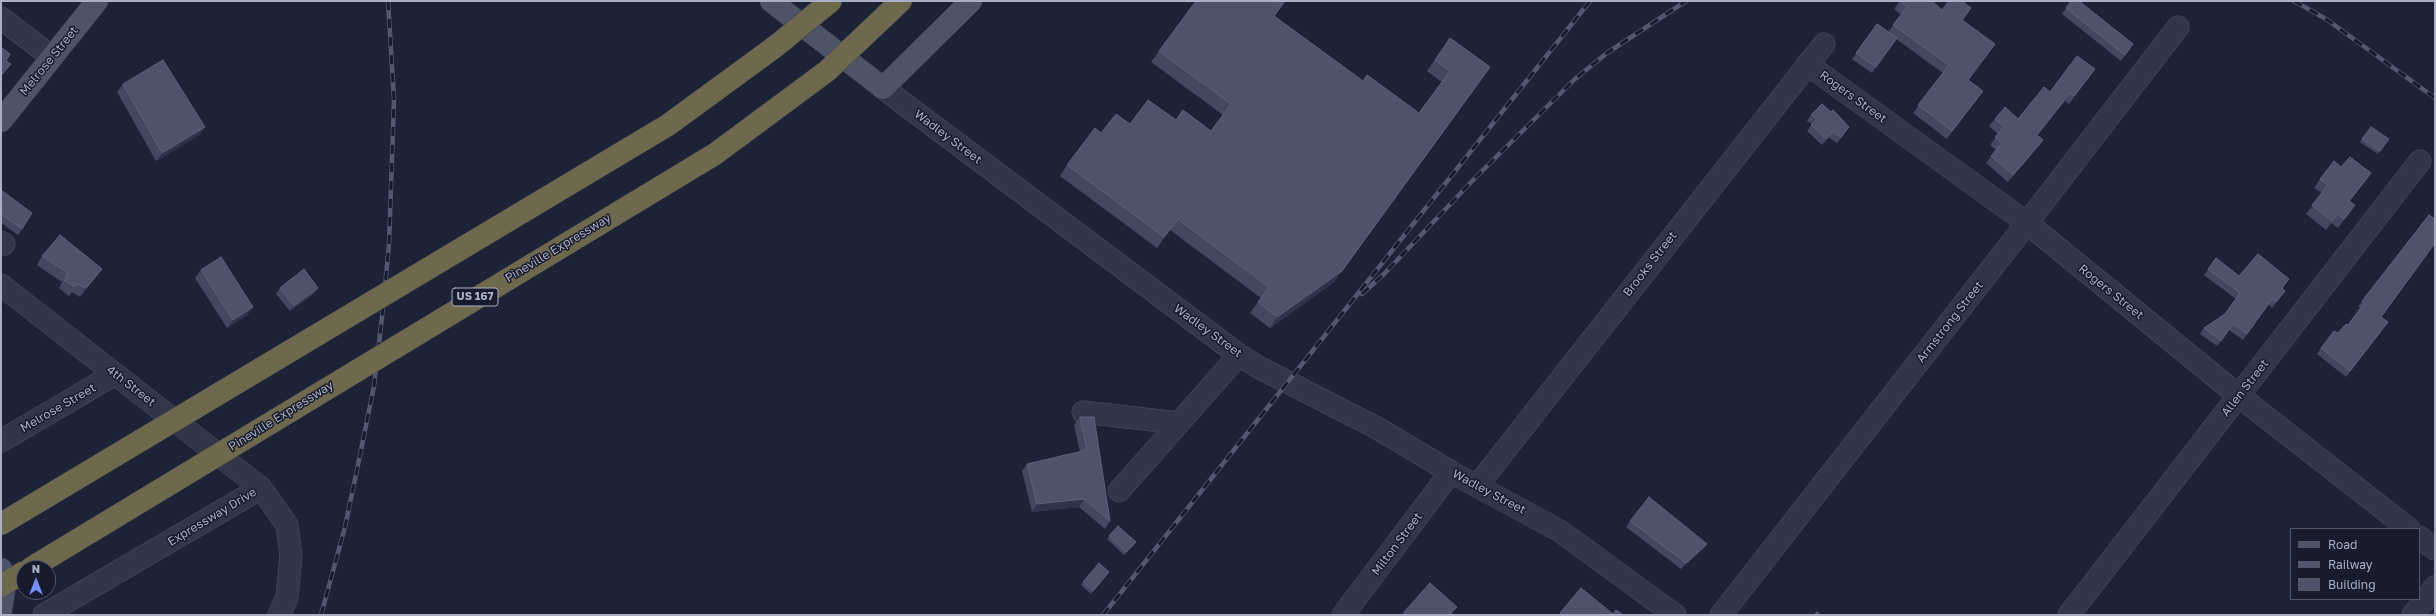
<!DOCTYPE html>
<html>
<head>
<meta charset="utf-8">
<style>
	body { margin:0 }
	#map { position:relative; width:2436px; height:616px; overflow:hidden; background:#1d2337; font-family:"Golos Text",sans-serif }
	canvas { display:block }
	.frame { position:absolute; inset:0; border:2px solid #abafc5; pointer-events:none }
	.legend { position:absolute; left:2290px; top:528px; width:130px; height:72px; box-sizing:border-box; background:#171b2c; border:1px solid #525669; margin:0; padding:5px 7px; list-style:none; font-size:12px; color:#abafc5 }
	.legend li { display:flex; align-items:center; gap:8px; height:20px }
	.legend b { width:20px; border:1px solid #525669 }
	.north { position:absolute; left:16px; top:560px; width:40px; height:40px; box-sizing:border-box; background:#171b2c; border:1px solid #525669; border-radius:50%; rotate:0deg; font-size:11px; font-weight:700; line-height:16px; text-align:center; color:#abafc5 }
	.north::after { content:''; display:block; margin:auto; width:14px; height:18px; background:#768fff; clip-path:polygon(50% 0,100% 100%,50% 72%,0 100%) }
</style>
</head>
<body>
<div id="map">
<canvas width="2436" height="616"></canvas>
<div class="frame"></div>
<ul class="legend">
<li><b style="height:5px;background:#4e5468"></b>Road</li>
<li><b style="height:5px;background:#52586f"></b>Railway</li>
<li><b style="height:11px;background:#4c536b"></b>Building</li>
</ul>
<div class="north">N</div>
</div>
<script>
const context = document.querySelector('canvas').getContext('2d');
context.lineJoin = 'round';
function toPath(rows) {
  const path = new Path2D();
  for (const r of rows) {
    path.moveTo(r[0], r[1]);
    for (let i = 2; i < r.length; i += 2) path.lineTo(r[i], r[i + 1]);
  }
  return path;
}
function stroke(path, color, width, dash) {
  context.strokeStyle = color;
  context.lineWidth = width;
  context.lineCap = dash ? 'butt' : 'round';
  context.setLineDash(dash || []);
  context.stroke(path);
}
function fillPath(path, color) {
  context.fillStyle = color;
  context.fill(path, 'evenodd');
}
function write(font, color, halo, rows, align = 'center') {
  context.font = font + ' "Golos Text",sans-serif';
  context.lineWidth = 3;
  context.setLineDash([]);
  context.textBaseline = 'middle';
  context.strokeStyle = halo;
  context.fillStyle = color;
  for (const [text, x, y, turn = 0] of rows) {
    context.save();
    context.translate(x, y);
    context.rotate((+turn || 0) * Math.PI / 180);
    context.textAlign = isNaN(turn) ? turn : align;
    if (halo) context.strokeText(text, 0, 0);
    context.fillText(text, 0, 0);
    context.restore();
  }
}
const minor = toPath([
	[1,18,52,57],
	[1807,64,2027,223,2239,396,2409,529],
	[883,88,1239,355,1260,368,1377,428,1451,472,1560,531,1675,615],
	[1,242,4,244],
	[1,285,261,488,287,525,291,556,287,597,279,615],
	[1083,412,1179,423],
	[1,441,115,374],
	[1477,486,1824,44],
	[1119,491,1239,355],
	[2419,537,2435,549],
	[44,615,261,488],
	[1343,615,1451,472],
	[1721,615,2027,223,2178,27],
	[2069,615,2420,161],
	[2413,615,2435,587]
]);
const major = toPath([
	[771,1,883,88,971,1],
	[1,121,97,1],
	[1,569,4,591,1,610]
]);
const rail = toPath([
	[2294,1,2326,19,2435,98],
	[1362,294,1384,274,1476,177,1575,79,1607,53,1686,1],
	[321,615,345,527,359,460,374,386,382,317,389,244,394,100,388,1],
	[1103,615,1590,1]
]);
const highwayBridge = toPath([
	[1,524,668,125,776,46,831,1],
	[31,568,715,154,827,71,901,1],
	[1,586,24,572]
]);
const wall = toPath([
	[1900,1,1942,10,1962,20,1969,80,1977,99,1947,139,1913,113,1943,73,1896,39,1872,73,1852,59,1877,24,1888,32,1901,15,1894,9],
	[2066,8,2129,50,2121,61,2062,14],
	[1274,16,1363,81,1419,113,1442,82,1427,71,1450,38,1490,67,1334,282,1270,328,1250,313,1261,298,1170,230,1157,248,1060,176,1067,165,1101,133,1130,124,1176,120,1211,131,1223,115,1151,62,1159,51],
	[2095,69,2069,104,2065,101,2037,135,2043,140,2038,147,2008,182,1986,163,1996,150,1990,145,1998,134,1989,126,1995,119,2018,119,2050,92],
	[123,84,205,127,199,135,156,161,117,92],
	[1811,115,1845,133,1837,143,1829,138,1822,145,1807,131,1812,124,1807,121],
	[2371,127,2380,151,2378,154,2360,142],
	[2341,167,2371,173,2350,201,2349,214,2338,228,2331,223,2326,230,2306,214,2322,193,2314,188,2320,179],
	[1,190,32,213,18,235,1,223],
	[42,256,102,269,80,297,72,292,69,296,59,288,62,282,37,265],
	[2216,258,2239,276,2282,288,2285,291,2272,308,2268,304,2243,340,2229,330,2217,346,2200,334,2204,328,2225,314,2236,299,2204,275],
	[201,270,253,307,247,315,227,328,195,278],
	[280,288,314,294,290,311,276,294],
	[2362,301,2381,317,2388,322,2346,377,2317,354,2321,348,2348,325,2361,308,2358,307],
	[1080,417,1110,521,1105,529,1079,507,1032,512,1022,471,1027,464,1080,452,1074,425],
	[1630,521,1707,544,1703,549,1681,569,1626,527],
	[1109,536,1134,545,1124,555,1107,539],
	[1109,572,1091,594,1081,585,1083,582],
	[1404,612,1453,613,1450,615,1401,615]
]);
const shadedWall = toPath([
	[11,64,7,70,1,76,1,75],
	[1490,67,1334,282,1270,328,1277,317],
	[1983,91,1947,139,1952,131],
	[2070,93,2065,101,2032,142,2037,135],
	[205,127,199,135,156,161,162,153],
	[1833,132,1829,138,1822,145,1826,139],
	[2043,140,2038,147,2008,182,2013,175],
	[2371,173,2365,182,2343,209,2349,201],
	[2355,205,2349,214,2338,228,2344,219],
	[1178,219,1170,230,1157,248,1164,237],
	[102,269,96,277,80,297,86,288],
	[318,288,314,294,290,311,294,306],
	[253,307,247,315,227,328,233,320],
	[1084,499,1079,507,1032,512,1037,504],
	[1707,544,1703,549,1681,569,1686,563]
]);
const building = toPath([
	[1196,1,1285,1,1274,16,1363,81,1367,75,1419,113,1450,71,1435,60,1450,38,1490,67,1342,271,1277,317,1258,302,1269,287,1178,219,1164,237,1067,165,1095,128,1101,133,1116,114,1130,124,1148,100,1176,120,1183,110,1211,131,1231,104,1159,51,1196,1],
	[1900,1,1932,1,1942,10,1949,1,1962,1,1971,8,1962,20,1995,44,1968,80,1983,91,1952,131,1918,105,1949,65,1893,25,1907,7,1900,1],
	[2071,1,2079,1,2133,44,2125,55,2066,8,2071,1],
	[1877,24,1897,38,1876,67,1856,53,1877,24],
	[1,47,10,54,6,61,11,64,1,75,1,47],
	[2077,56,2095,69,2074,96,2070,93,2037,135,2043,140,2013,175,1991,156,2002,143,1995,137,2004,127,1995,119,2005,107,2018,119,2044,87,2050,92,2077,56],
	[163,60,205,127,162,153,123,84,163,60],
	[1822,104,1831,112,1833,110,1849,127,1841,137,1833,132,1826,139,1811,125,1817,119,1811,115,1822,104],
	[2371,127,2389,139,2380,151,2362,139,2371,127],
	[2350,157,2371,173,2349,201,2355,205,2344,219,2337,214,2332,221,2312,205,2328,185,2320,179,2334,161,2341,167,2350,157],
	[1,190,32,213,22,229,1,214,1,190],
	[2429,215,2435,219,2435,243,2381,317,2388,322,2350,371,2321,348,2334,331,2338,333,2346,324,2348,325,2365,302,2362,301,2429,215],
	[60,235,102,269,86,288,78,284,75,287,64,280,68,273,42,256,60,235],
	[2258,254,2289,279,2282,288,2285,291,2276,302,2272,299,2247,334,2233,324,2221,341,2204,328,2225,314,2240,293,2208,269,2216,258,2239,276,2258,254],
	[221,257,253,307,233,320,201,270,221,257],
	[304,269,318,288,294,306,280,288,304,269],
	[1080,417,1094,417,1110,521,1084,499,1037,504,1027,464,1087,450,1080,417],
	[1649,497,1707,544,1686,563,1630,521,1649,497],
	[1118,526,1136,542,1126,552,1109,536,1118,526],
	[1099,563,1109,572,1093,591,1083,582,1099,563],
	[1430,583,1457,607,1449,615,1407,615,1404,612,1430,583],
	[1581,588,1613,614,1616,610,1623,615,1562,615,1560,613,1581,588],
	[1817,612,1821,615,1814,615,1817,612]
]);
const shields = [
	[475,297,46]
];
const shieldNames = [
	["US 167",475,297]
];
const streetNames = [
	["Melrose Street",49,61,-51],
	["Rogers Street",1853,97,36],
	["Wadley Street",948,137,37],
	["Pineville Expressway",558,248,-31],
	["Brooks Street",1650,264,-52],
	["Rogers Street",2111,292,39],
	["Armstrong Street",1950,322,-52],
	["Wadley Street",1208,331,36],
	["4th Street",131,386,38],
	["Allen Street",2245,388,-52],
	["Melrose Street",58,408,-30],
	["Pineville Expressway",281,416,-32],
	["Wadley Street",1489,492,28],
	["Expressway Drive",212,517,-31],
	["Milton Street",1397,544,-53]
];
stroke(minor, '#4c5063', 23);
stroke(major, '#3b3f51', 23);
stroke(minor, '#313648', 22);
stroke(major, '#4e5468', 22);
stroke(rail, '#52586f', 4.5);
stroke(rail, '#171b2c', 3, [9]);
stroke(highwayBridge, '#393d4f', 23, []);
stroke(highwayBridge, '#6e684d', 22);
fillPath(wall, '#414860');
fillPath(shadedWall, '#2e344b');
fillPath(building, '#4c536b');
stroke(building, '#5b6179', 1);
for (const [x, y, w] of shields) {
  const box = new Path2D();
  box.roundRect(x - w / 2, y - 9, w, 18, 3);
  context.fillStyle = '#171b2c';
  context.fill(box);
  stroke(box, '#abafc5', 1);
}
write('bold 11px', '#abafc5', null, shieldNames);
write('12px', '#abafc5', '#171b2c', streetNames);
</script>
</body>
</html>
